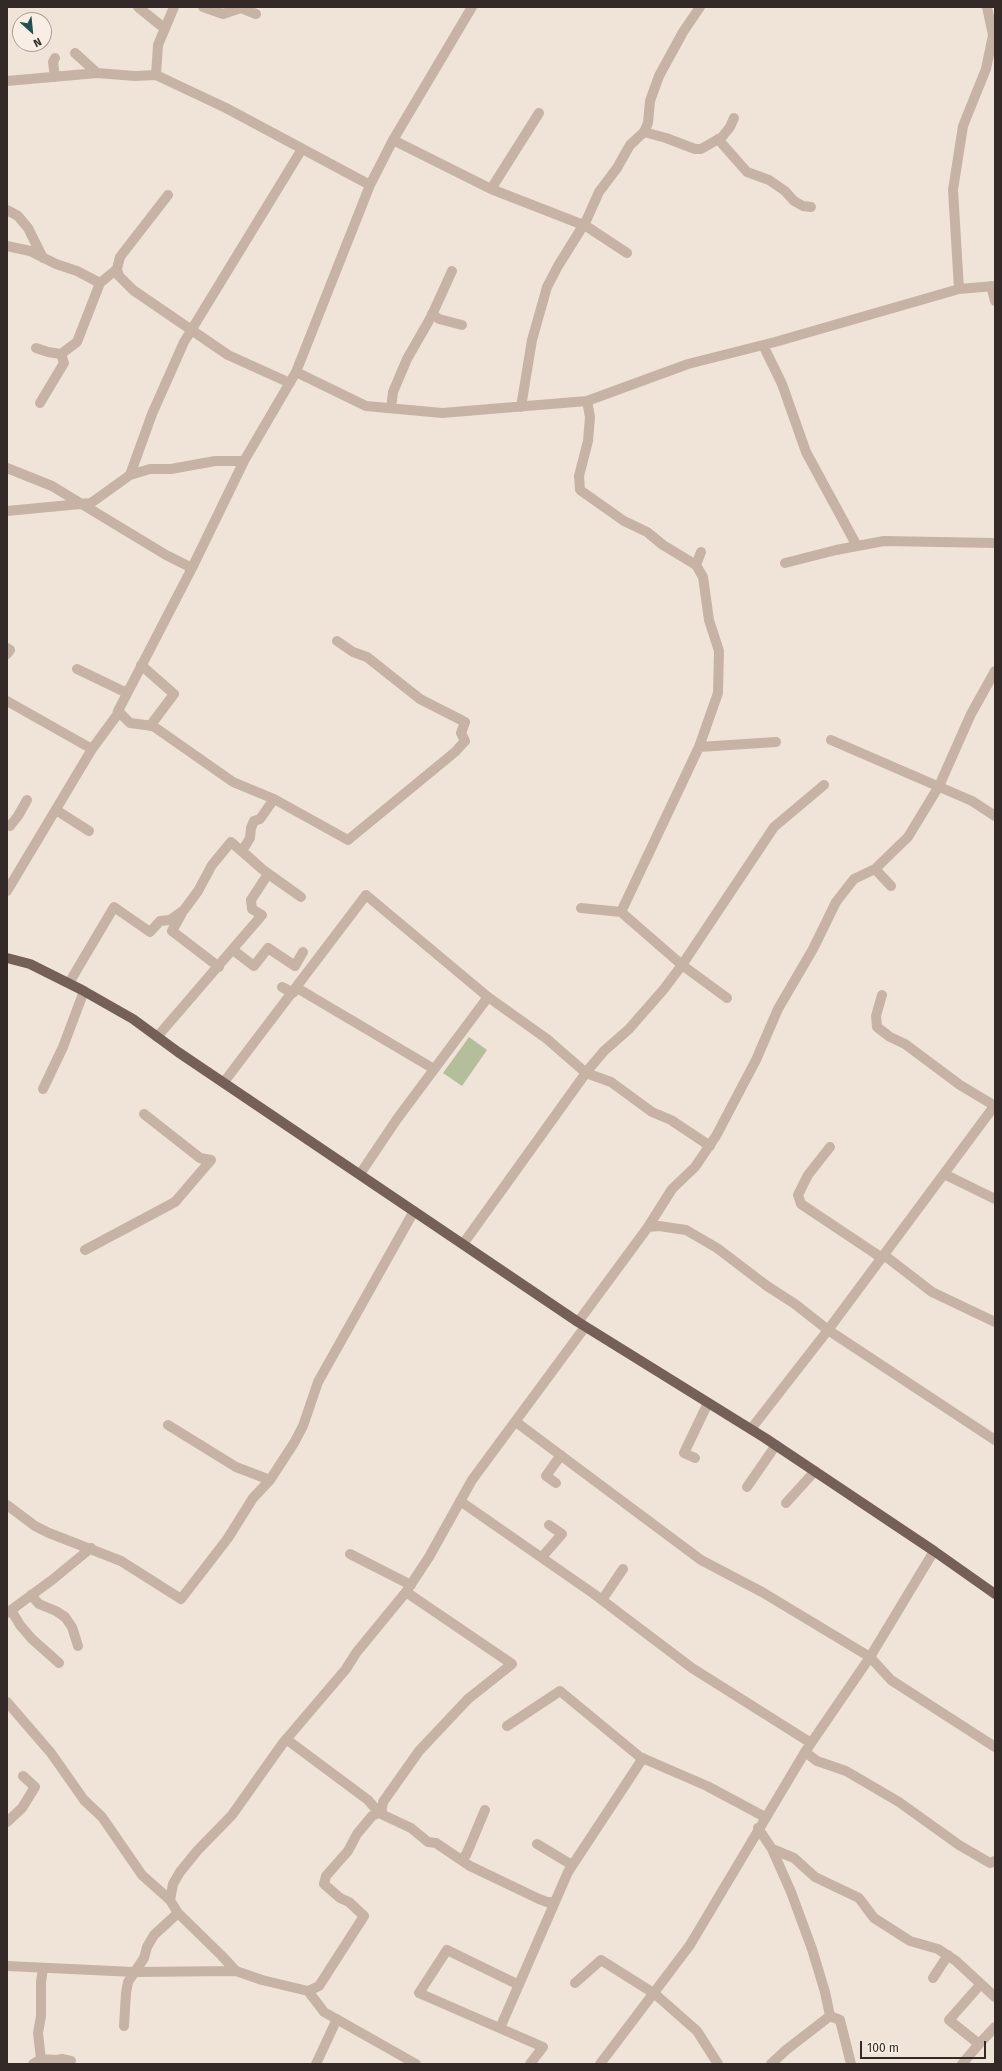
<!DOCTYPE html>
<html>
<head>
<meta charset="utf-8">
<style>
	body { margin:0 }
	#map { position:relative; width:1002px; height:2071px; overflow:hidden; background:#f0e4d9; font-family:"Fira Sans",sans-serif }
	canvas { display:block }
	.frame { position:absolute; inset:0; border:8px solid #332a27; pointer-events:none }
	.north { position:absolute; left:12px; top:12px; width:40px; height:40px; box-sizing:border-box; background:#f8eee5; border:1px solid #a9a099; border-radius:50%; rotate:153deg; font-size:11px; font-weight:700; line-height:16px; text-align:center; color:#332a27 }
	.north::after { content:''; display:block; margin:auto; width:14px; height:18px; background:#1f5252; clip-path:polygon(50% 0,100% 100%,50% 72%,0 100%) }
	.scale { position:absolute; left:860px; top:2041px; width:126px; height:18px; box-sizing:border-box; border:2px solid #332a27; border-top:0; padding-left:5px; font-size:12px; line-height:14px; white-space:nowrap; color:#332a27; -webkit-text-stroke:3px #f8eee5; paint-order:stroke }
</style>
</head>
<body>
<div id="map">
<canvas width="1002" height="2071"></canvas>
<div class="frame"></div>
<div class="north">N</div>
<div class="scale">100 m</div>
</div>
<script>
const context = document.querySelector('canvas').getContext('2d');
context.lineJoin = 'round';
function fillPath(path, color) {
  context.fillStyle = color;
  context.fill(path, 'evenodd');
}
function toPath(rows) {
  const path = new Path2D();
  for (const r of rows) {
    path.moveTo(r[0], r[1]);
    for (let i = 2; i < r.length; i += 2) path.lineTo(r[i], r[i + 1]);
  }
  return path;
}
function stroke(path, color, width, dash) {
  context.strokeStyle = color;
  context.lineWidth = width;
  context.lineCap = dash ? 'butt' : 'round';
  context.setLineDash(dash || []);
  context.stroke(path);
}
const green = toPath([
	[469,1037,487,1050,462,1086,443,1073]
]);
const minor = toPath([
	[138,7,164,28],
	[203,7,223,14,241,8,256,14],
	[75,53,97,73,135,76,156,75,226,108,370,185],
	[156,75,158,45,174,7],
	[55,77,53,62,55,58],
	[7,81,97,73],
	[644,132,666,138,695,149,701,149,722,137,730,127,734,118],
	[718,139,747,172,769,180,785,191,794,201,803,206,811,207],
	[393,140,491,189,539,113],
	[491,189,586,226,627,253],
	[168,195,120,257,117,269,119,276,133,290,228,355,290,383],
	[7,210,18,216,28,228,43,258],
	[7,246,30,251,56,264,77,271,100,283],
	[991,286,995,301],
	[959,289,953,190,963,126,986,69,993,35,987,7],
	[432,314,439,319,462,325],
	[763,345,782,384,806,452,857,546],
	[36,348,48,352,61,354,77,342,100,283,117,269],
	[296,372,366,406,442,413,587,401,688,364,775,342,959,289,995,286],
	[587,401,590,417,588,441,579,476,580,490,624,521,647,532,663,545,696,565,703,577,709,620,719,651,718,693,699,747],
	[40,403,64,363,61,354],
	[521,407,532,340,547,287,558,266,586,221,599,192,617,168,630,145,644,132,648,123,650,101,659,76,683,32,700,7],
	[391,408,393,392,407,359,431,317,452,271],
	[7,468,52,486,166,555,192,568],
	[130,475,152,414,184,342,302,149],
	[7,511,91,503,130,475,150,469,171,469,215,461,244,461],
	[785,563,836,550,884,541,995,543],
	[696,565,701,552],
	[7,648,10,650,7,654],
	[141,665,174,694,150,726],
	[77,669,127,693],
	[7,701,92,749],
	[118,711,130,723,153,726,233,782,274,799,348,840,455,752,465,741,461,733,465,722,420,699,367,657,353,652,337,641],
	[831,740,972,801,995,816],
	[56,810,89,831],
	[7,825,10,826,18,816,27,800],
	[875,869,891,886],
	[7,891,92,749,117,715,118,711,192,568,244,461,296,372,370,185,393,140,472,7],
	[581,908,621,912],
	[182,913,172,931,219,967],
	[233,950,254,966,268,948,295,966,303,952],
	[69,983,114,907,150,932,160,921,170,920,184,910,198,891,212,865,231,842,262,869,242,851,250,838,251,828,254,821,260,819,274,799],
	[282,987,293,993],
	[297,988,434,1069],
	[882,995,876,1016,877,1027,890,1037,905,1044,960,1085,995,1106],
	[727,998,682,965,621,912,699,747,776,742],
	[157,1037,262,915,252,909,251,900,268,874,301,897,262,869],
	[224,1082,366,895,488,997],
	[43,1089,63,1047,84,991],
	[830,1147,808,1175,798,1195,801,1204,882,1258],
	[360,1174,397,1119,488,997,547,1039,586,1073,611,1082,652,1112,671,1120,710,1146],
	[944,1174,995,1199],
	[648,1227,659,1226,686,1230,717,1248,767,1286,795,1304,828,1330,995,1440],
	[463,1244,588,1070,604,1051,629,1029,664,989,682,965,774,827,824,785],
	[85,1250,175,1202,211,1160,200,1158,144,1114],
	[884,1255,932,1292,995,1322],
	[578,1322,648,1227,672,1189,695,1167,716,1136,756,1060,778,1009,813,949,836,902,854,879,875,869,908,837,939,786,971,714,995,671],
	[516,1422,701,1560,762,1592,870,1657,891,1680,995,1747],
	[168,1425,236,1467,270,1480],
	[751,1429,828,1330,995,1105],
	[695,1458,684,1453,708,1403],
	[556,1483,546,1476,561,1455],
	[747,1487,776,1445],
	[460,1501,594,1594,692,1668,811,1743],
	[786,1503,815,1471],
	[7,1505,35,1526,49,1533,121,1561,181,1599,228,1538,253,1498,270,1480,294,1443,303,1426,318,1382,414,1211],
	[350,1554,411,1585],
	[542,1557,562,1534,549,1525],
	[31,1595,39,1604,56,1611,65,1617,72,1627,78,1646],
	[602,1600,623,1569],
	[11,1610,20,1625,32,1639,59,1663],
	[7,1613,52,1580,91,1548],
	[7,1702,51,1753,84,1800,102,1817,142,1875,170,1900],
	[507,1726,560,1691,640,1757,707,1786,765,1817],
	[286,1739,368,1800,379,1813,411,1828,428,1842,436,1843,470,1866,539,1899,547,1902,555,1902],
	[805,1752,817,1761,846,1771,899,1802,959,1845,990,1863,995,1861],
	[379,1813,372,1816,357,1834,348,1851,326,1876,324,1884,340,1898,349,1902,364,1916,319,1986,308,1991,262,1980,236,1971,221,1955,178,1913,170,1900,173,1884,180,1872,197,1851,232,1815,283,1743,346,1669,356,1653,406,1592],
	[381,1814,383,1802,419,1751,468,1699,512,1664,406,1592,429,1557,472,1480,585,1327],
	[7,1822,22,1808,35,1787,23,1776],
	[758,1828,772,1849,791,1892,812,1949,825,1992,830,2016,786,2050,771,2064],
	[537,1844,572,1865],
	[772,1849,794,1858,815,1877,859,1898,874,1918,910,1941,938,1949,956,1961,995,1997],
	[461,1859,466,1855,485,1810],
	[7,1966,134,1972,236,1971],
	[933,1978,948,1955],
	[575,1983,601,1960,655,1994,697,2031,718,2064],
	[519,1985,447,1950,419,1993,543,2047,530,2064],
	[980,1985,949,2020,979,2044,995,2027],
	[308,1991,324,2012,416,2064],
	[830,2016,840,2020,851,2064],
	[124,2026,126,1993,128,1982,144,1958,147,1947,154,1935,178,1913],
	[500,2028,568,1872,643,1758],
	[41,2059,57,2060,62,2059,71,2061],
	[33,2064,41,2059,38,2033,41,2016,41,1982,43,1968],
	[316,2064,337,2019],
	[600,2064,690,1945,805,1752,870,1657,934,1551],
	[962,2064,979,2044]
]);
const major = toPath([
	[7,958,30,964,82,990,133,1019,178,1052,578,1322,765,1438,934,1551,995,1594]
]);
fillPath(green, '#b4be9a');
stroke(minor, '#c7b3a6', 10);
stroke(major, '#756058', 10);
</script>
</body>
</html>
